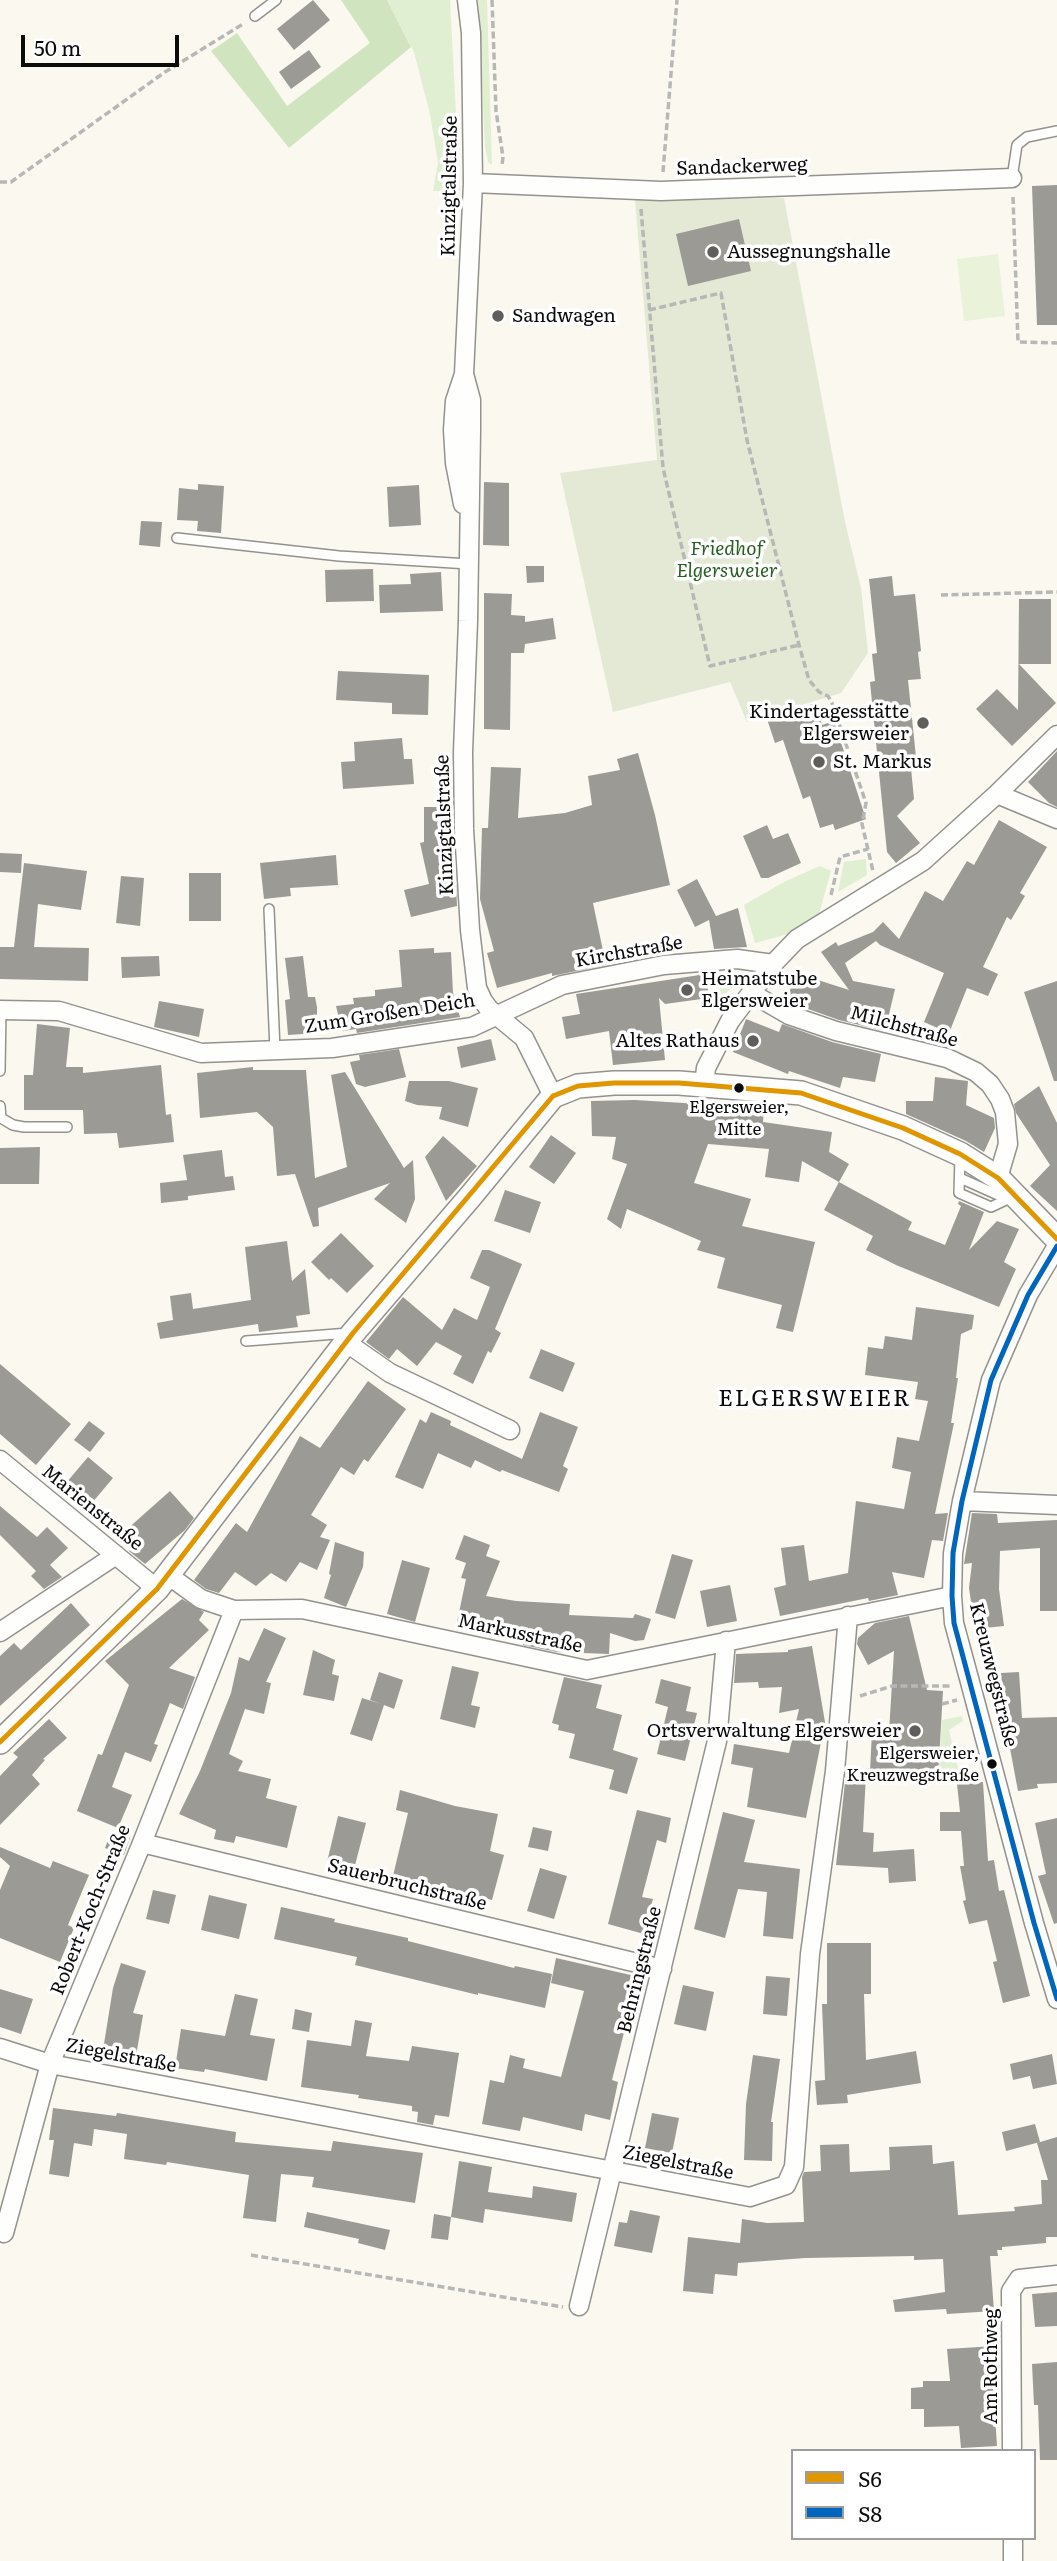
<!DOCTYPE html>
<html>
<head>
<meta charset="utf-8">
<style>
	body { margin:0 }
	#map { position:relative; width:1057px; height:2561px; overflow:hidden; background:#faf8ef; font-family:Literata,serif }
	canvas { display:block }
	.legend { position:absolute; left:791px; top:2449px; width:245px; height:91px; box-sizing:border-box; background:#fff; border:2px solid #9d9d9d; margin:0; padding:9px 12px; list-style:none; font-size:21px; color:#0b0b0b }
	.legend li { display:flex; align-items:center; gap:14px; height:35px }
	.legend b { width:35px; border:2px solid #9d9d9d }
	.scale { position:absolute; left:21px; top:35px; width:158px; height:32px; box-sizing:border-box; border:4px solid #0b0b0b; border-top:0; padding-left:9px; font-size:21px; line-height:24px; white-space:nowrap; color:#0b0b0b; -webkit-text-stroke:5px #fff; paint-order:stroke }
</style>
</head>
<body>
<div id="map">
<canvas width="1057" height="2561"></canvas>
<ul class="legend">
<li><b style="height:9px;background:#df9601"></b>S6</li>
<li><b style="height:9px;background:#0065bd"></b>S8</li>
</ul>
<div class="scale">50 m</div>
</div>
<script>
const context = document.querySelector('canvas').getContext('2d');
context.lineJoin = 'round';
function fillPath(path, color) {
  context.fillStyle = color;
  context.fill(path, 'evenodd');
}
function toPath(rows) {
  const path = new Path2D();
  for (const r of rows) {
    path.moveTo(r[0], r[1]);
    for (let i = 2; i < r.length; i += 2) path.lineTo(r[i], r[i + 1]);
  }
  return path;
}
function stroke(path, color, width, dash) {
  context.strokeStyle = color;
  context.lineWidth = width;
  context.lineCap = dash ? 'butt' : 'round';
  context.setLineDash(dash || []);
  context.stroke(path);
}
function write(font, color, halo, rows, align = 'center') {
  context.font = font + ' Literata,serif';
  context.lineWidth = 7;
  context.setLineDash([]);
  context.textBaseline = 'middle';
  context.strokeStyle = halo;
  context.fillStyle = color;
  for (const [text, x, y, turn = 0] of rows) {
    context.save();
    context.translate(x, y);
    context.rotate((+turn || 0) * Math.PI / 180);
    context.textAlign = isNaN(turn) ? turn : align;
    if (halo) context.strokeText(text, 0, 0);
    context.fillText(text, 0, 0);
    context.restore();
  }
}
const green = toPath([
	[387,0,450,0,460,191,433,191,438,163,430,114,414,52],
	[478,0,487,0,492,165,488,162,485,147],
	[866,859,867,875,838,892,844,862],
	[820,866,831,871,819,914,788,934,755,943,744,905,784,882],
	[709,970,735,972,738,979,713,1010],
	[962,1716,963,1721,949,1730,959,1773,938,1776,942,1720]
]);
const forest = toPath([
	[341,0,387,0,411,47,289,148,211,51,237,33,287,106,370,43]
]);
const cemetery = toPath([
	[784,198,845,522,861,588,868,653,841,693,747,722,730,682,613,712,560,473,657,460,635,200]
]);
const pitch = toPath([
	[998,254,1005,316,964,321,957,259]
]);
const building = toPath([
	[313,0,330,20,294,50,277,29],
	[309,50,321,67,291,89,279,72],
	[1057,185,1057,325,1037,325,1032,186],
	[739,219,751,271,688,286,676,234],
	[484,482,509,483,509,546,483,545],
	[198,484,224,486,221,533,197,531,198,521,177,520,179,488,198,490],
	[419,485,421,525,389,527,387,487],
	[141,521,162,522,160,547,139,545],
	[526,566,544,566,544,582,527,583],
	[373,569,374,601,326,602,325,570],
	[441,572,443,611,380,613,379,585,411,584,410,574],
	[892,576,894,596,915,594,921,651,918,652,921,679,908,680,916,757,910,758,914,799,897,816,920,843,896,863,887,852,870,682,875,681,872,654,877,653,869,579],
	[484,593,512,594,511,615,525,616,525,622,553,618,556,639,525,644,524,653,511,653,510,730,484,729],
	[1019,599,1051,599,1051,664,1019,664,1056,703,1012,746,976,709,997,689,1018,710],
	[338,671,429,675,428,715,392,714,392,703,336,700],
	[815,703,822,725,834,721,866,819,835,830,833,824,820,828,810,796,803,799,783,740,775,743,767,719],
	[402,738,404,759,412,759,414,784,343,789,341,762,355,761,354,742],
	[1057,751,1057,807,1049,803,1028,782],
	[638,753,655,815,670,885,593,903,606,965,552,976,552,973,497,988,487,953,494,951,480,899,482,828,488,828,491,767,521,768,518,818,565,813,592,805,588,776,620,770,617,759],
	[424,807,444,807,444,831,456,883,457,906,411,917,404,890,429,884,420,843,424,842],
	[999,820,1047,847,1020,893,1025,896,1011,920,1007,917,983,967,998,974,988,996,967,988,949,1033,924,1022,944,973,880,945,876,941,845,963,853,981,895,989,885,1031,839,1020,791,1003,794,997,788,996,796,973,849,990,821,952,836,942,838,946,873,932,883,922,899,939,925,891,943,901,967,861,974,865],
	[767,825,773,839,788,833,801,863,768,878,761,878,743,836],
	[0,853,22,854,21,873,0,872],
	[336,855,338,885,290,888,291,896,264,899,260,863],
	[24,863,87,871,81,910,38,904,34,947,89,948,88,981,0,979,0,947,14,947],
	[189,873,221,873,221,921,189,921],
	[121,876,144,878,140,926,116,923],
	[697,879,716,916,738,908,747,947,714,949,709,920,695,927,677,890],
	[434,948,434,953,451,952,453,993,460,1017,357,1033,356,1029,342,1031,336,1006,354,1004,353,998,375,996,375,990,402,987,399,950],
	[159,956,160,976,122,978,121,957],
	[303,956,308,997,315,997,317,1007,317,1033,288,1035,285,1000,290,999,285,958],
	[706,974,709,998,665,1004,659,998,665,1060,613,1065,609,1031,566,1039,562,1017,580,1014,576,994],
	[1057,981,1057,1081,1054,1081,1024,992],
	[159,1001,204,1009,199,1037,154,1027],
	[746,1019,779,1032,782,1024,832,1042,881,1054,875,1082,843,1077,840,1088,789,1071,788,1074,733,1052],
	[37,1024,70,1028,66,1067,83,1067,83,1073,161,1065,166,1115,171,1114,174,1142,119,1148,117,1133,84,1134,83,1110,24,1110,24,1075,33,1075],
	[491,1039,496,1060,461,1068,457,1047],
	[399,1049,406,1077,365,1087,356,1084,350,1062,360,1060,359,1055],
	[253,1067,253,1070,306,1070,315,1178,347,1167,331,1075,345,1072,404,1168,413,1160,415,1199,406,1223,374,1199,390,1183,318,1208,319,1226,313,1227,295,1174,277,1176,273,1127,257,1112,200,1118,197,1073],
	[935,1077,968,1081,966,1105,994,1118,995,1128,984,1152,966,1141,906,1114,906,1101,933,1101],
	[409,1081,449,1081,478,1088,468,1127,439,1119,442,1107,417,1105,405,1101],
	[1039,1086,1057,1123,1057,1211,1030,1186,1050,1165,1016,1113,1014,1104],
	[635,1100,764,1108,763,1122,832,1132,829,1152,849,1164,839,1182,802,1161,799,1182,765,1177,769,1149,708,1144,694,1183,751,1199,742,1226,815,1242,793,1332,776,1328,782,1305,717,1288,725,1258,697,1250,701,1241,627,1209,621,1229,607,1219,627,1164,612,1159,616,1137,592,1136,591,1101],
	[551,1135,576,1153,554,1184,529,1167],
	[443,1136,477,1166,446,1201,425,1157],
	[40,1147,39,1184,0,1184,0,1148],
	[222,1150,225,1177,233,1176,235,1190,188,1196,188,1200,161,1203,160,1183,187,1180,183,1155],
	[839,1182,912,1222,908,1230,945,1245,961,1206,958,1204,959,1201,984,1212,969,1250,997,1221,1019,1229,1004,1262,1016,1269,999,1307,896,1265,866,1250,873,1236,824,1210],
	[505,1190,541,1202,530,1233,494,1221],
	[341,1233,374,1266,347,1293,331,1278,329,1280,311,1262],
	[287,1241,292,1281,305,1269,310,1314,296,1316,298,1327,259,1332,258,1324,160,1339,157,1323,173,1320,170,1296,191,1293,193,1309,251,1300,245,1247],
	[482,1250,489,1250,522,1264,495,1329,501,1333,491,1353,488,1351,473,1384,453,1374,462,1356,436,1342,417,1366,397,1349,389,1359,366,1342,403,1297,442,1330,454,1308,477,1320,490,1287,470,1278],
	[916,1307,974,1315,972,1329,961,1334,956,1378,958,1378,951,1423,954,1423,935,1514,948,1513,943,1541,932,1540,924,1578,892,1572,898,1595,869,1601,868,1598,780,1616,774,1588,786,1585,781,1548,804,1545,809,1581,848,1573,856,1501,904,1509,911,1472,892,1468,897,1437,919,1441,928,1401,915,1399,918,1382,865,1375,868,1347,883,1349,885,1336,912,1340],
	[541,1349,575,1363,563,1392,529,1378],
	[0,1364,71,1424,36,1465,0,1434],
	[368,1381,406,1409,368,1462,364,1459,354,1475,341,1467,311,1515,327,1525,320,1537,330,1540,317,1570,300,1562,286,1582,271,1573,256,1586,235,1572,219,1593,206,1589,194,1580,236,1523,247,1532,300,1436,320,1448],
	[431,1412,451,1421,450,1425,522,1459,540,1412,578,1427,563,1466,568,1469,559,1492,502,1470,500,1472,475,1460,471,1468,438,1453,423,1489,395,1477,420,1419,426,1423],
	[89,1421,105,1433,90,1452,74,1440],
	[88,1457,113,1478,86,1510,61,1489],
	[170,1491,194,1518,185,1530,145,1564,129,1551,135,1542,125,1531],
	[0,1506,37,1537,47,1527,68,1548,50,1565,62,1577,44,1589,31,1576,36,1571,0,1535],
	[972,1513,997,1514,998,1523,1057,1520,1057,1611,1040,1611,1040,1548,1000,1551,999,1589,1004,1626,975,1629,969,1588,972,1563,964,1564],
	[464,1535,490,1545,486,1556,500,1561,486,1596,516,1601,570,1604,569,1615,633,1618,635,1614,651,1619,644,1640,635,1641,610,1633,609,1654,557,1652,523,1645,523,1641,456,1627,466,1579,461,1578,466,1563,455,1559],
	[335,1542,364,1552,363,1567,346,1607,324,1598,331,1575,329,1574],
	[672,1554,693,1560,675,1619,655,1613],
	[402,1560,430,1568,415,1622,387,1614],
	[730,1585,737,1621,707,1627,700,1591],
	[182,1599,204,1612,199,1620,209,1630,169,1668,195,1677,183,1709,170,1703,154,1744,158,1745,151,1762,125,1752,112,1787,132,1795,118,1828,77,1811,98,1754,102,1755,129,1685,105,1661],
	[71,1603,90,1625,0,1706,0,1656,14,1643,21,1650],
	[909,1616,927,1690,943,1691,938,1776,870,1772,872,1731,889,1732,894,1651,868,1665,857,1644,858,1638,875,1623],
	[264,1628,286,1638,266,1682,271,1683,264,1714,245,1709,229,1754,243,1761,238,1771,271,1779,266,1798,297,1806,287,1848,236,1836,234,1843,214,1839,216,1830,179,1814,200,1771,231,1693,239,1657,249,1661],
	[812,1646,825,1722,806,1818,747,1807,753,1768,731,1764,734,1744,789,1753,799,1709,779,1713,782,1687,759,1688,758,1682,734,1683,736,1654,788,1652,788,1650],
	[313,1650,335,1660,332,1674,339,1676,334,1701,303,1695],
	[452,1666,479,1672,471,1705,480,1707,475,1728,440,1719],
	[379,1672,403,1680,394,1709,384,1705,372,1741,350,1734,362,1698,381,1704,370,1700],
	[1019,1672,1022,1718,1057,1717,1057,1783,1037,1784,1038,1788,1018,1791,1005,1722,1001,1673],
	[564,1677,602,1685,596,1708,622,1715,613,1750,638,1758,627,1794,609,1789,614,1770,569,1758,575,1734,558,1730,559,1725,552,1723],
	[661,1679,691,1687,686,1711,697,1713,685,1761,657,1754,668,1707,655,1703],
	[49,1719,67,1738,43,1759,45,1760,32,1775,40,1784,0,1825,0,1776,18,1757,13,1753],
	[846,1773,866,1774,863,1832,874,1833,873,1852,914,1849,916,1881,889,1883,888,1868,836,1865],
	[983,1782,988,1861,994,1860,999,1891,1004,1890,1030,1996,1003,2003,993,1962,997,1961,987,1920,969,1924,963,1901,966,1900,960,1866,964,1866,961,1831,940,1831,940,1812,960,1812,957,1784],
	[400,1790,455,1806,498,1814,490,1851,504,1855,492,1900,435,1885,434,1890,392,1880,408,1813,396,1810],
	[637,1810,671,1818,666,1843,657,1840,642,1897,653,1899,650,1909,658,1911,654,1927,646,1924,644,1934,608,1924],
	[723,1812,755,1820,744,1862,800,1869,793,1939,763,1936,767,1892,738,1889,725,1938,694,1929],
	[338,1816,366,1823,354,1869,327,1862],
	[1057,1818,1057,1923,1054,1924,1038,1876,1046,1874,1035,1823],
	[533,1827,552,1831,548,1851,528,1847],
	[111,1832,130,1838,124,1855,105,1848],
	[0,1847,50,1868,53,1861,89,1875,68,1925,74,1928,60,1962,0,1938,0,1890,10,1866,0,1857],
	[540,1868,567,1876,554,1919,527,1911],
	[153,1890,176,1895,169,1924,146,1919],
	[209,1895,247,1904,239,1939,201,1930],
	[281,1907,335,1919,334,1922,408,1938,408,1941,514,1968,515,1966,552,1974,545,2008,478,1993,478,1995,355,1965,357,1957,274,1939],
	[827,1943,871,1943,871,1994,864,1994,866,2060,916,2051,921,2083,847,2095,848,2103,817,2105,815,2081,825,2080,822,2004,827,2004],
	[556,1958,635,1976,630,2009,612,2080,618,2082,610,2120,585,2114,582,2131,523,2117,520,2131,482,2124,490,2080,504,2083,510,2055,525,2059,523,2068,561,2077,584,1991,551,1983],
	[121,1963,146,1971,133,2013,143,2015,136,2056,103,2050,113,1988],
	[766,1976,790,1978,787,2016,763,2014],
	[683,1985,714,1992,706,2031,674,2024],
	[0,1989,33,1999,21,2034,0,2027],
	[235,1994,258,1999,250,2035,275,2039,267,2081,205,2069,204,2072,175,2068,181,2029,225,2036],
	[295,2009,312,2013,309,2032,292,2029],
	[355,2020,372,2023,366,2056,409,2061,412,2046,459,2053,449,2117,435,2115,433,2125,417,2122,418,2112,412,2111,412,2106,358,2098,359,2095,301,2087,307,2040,351,2046],
	[1052,2054,1057,2084,1033,2089,1030,2076,1013,2080,1010,2064],
	[753,2055,780,2059,771,2122,773,2122,772,2161,744,2160,746,2104],
	[53,2108,116,2116,117,2113,236,2132,235,2142,331,2151,333,2141,423,2153,415,2203,312,2187,314,2177,281,2174,276,2222,243,2218,249,2175,167,2162,166,2165,124,2159,127,2134,94,2129,92,2146,74,2143,69,2177,49,2174,54,2140,49,2140],
	[652,2113,679,2118,672,2153,645,2148],
	[1035,2124,1040,2142,1006,2151,1002,2132],
	[1057,2137,1057,2237,1046,2237,1046,2243,1002,2247,1002,2250,997,2250,998,2256,990,2256,994,2311,947,2314,946,2309,895,2312,893,2300,945,2292,943,2259,914,2260,914,2256,805,2258,738,2263,737,2276,715,2274,713,2294,683,2291,688,2237,740,2243,742,2219,767,2223,804,2222,802,2177,804,2172,821,2171,820,2145,849,2144,850,2172,890,2170,889,2147,932,2145,933,2164,954,2161,958,2215,1015,2211,1014,2207,1042,2204,1041,2180,1048,2180,1037,2143],
	[459,2161,492,2167,488,2192,532,2198,533,2186,577,2193,572,2222,485,2209,483,2223,451,2217],
	[630,2210,660,2216,652,2253,614,2246,619,2222,627,2223],
	[307,2212,390,2230,385,2250,358,2243,359,2239,304,2227],
	[434,2214,451,2217,448,2240,431,2238],
	[1057,2292,1057,2326,1035,2327,1032,2294],
	[995,2346,998,2386,993,2386,997,2446,961,2448,959,2426,924,2427,924,2409,911,2409,911,2388,923,2387,923,2381,950,2381,947,2349],
	[1057,2362,1057,2460,1040,2460,1038,2405,1034,2405,1032,2364]
]);
const path = toPath([
	[492,0,496,111,503,157,502,165],
	[663,172,677,0],
	[0,182,11,182,165,72,243,24],
	[1013,197,1018,342,1057,343],
	[641,209,663,468,710,666,799,645],
	[649,310,721,293,747,440,799,645,809,680,819,692,828,696,832,703,866,803,862,824,873,871],
	[941,595,1057,592],
	[831,895,840,857,868,849],
	[860,1696,892,1686,952,1686],
	[942,1704,957,1700],
	[854,1772,938,1779,975,1772],
	[251,2255,563,2307]
]);
const service = toPath([
	[255,16,276,0],
	[1012,178,1017,145,1027,137,1057,131],
	[177,538,339,556,469,564],
	[269,909,275,1050],
	[0,1071,1,1010],
	[0,1106,1,1118,13,1125,24,1127,67,1127],
	[960,1156,959,1193,991,1207,1012,1197],
	[960,1178,1007,1199],
	[246,1341,349,1333]
]);
const minor = toPath([
	[467,0,471,33,473,183,464,374,471,400,471,430,468,621,463,752,464,829,470,930,477,988,483,1001,489,1009,524,1038,553,1096],
	[473,183,661,191,1012,178],
	[463,504,455,463,453,430,455,401,464,374],
	[997,794,1057,819],
	[751,993,789,1015,836,1031,947,1058,976,1072,990,1084,1000,1099,1005,1112,1008,1144,998,1178],
	[0,1010,59,1011,201,1053,332,1048,472,1027,562,985,664,965,737,959,773,964],
	[704,1085,706,1068,730,1021,773,964,797,939,923,861,997,794,1057,735],
	[1057,1246,1028,1295,991,1380,962,1501,953,1553,952,1596,954,1623,970,1682,1034,1923,1057,1999],
	[347,1343,390,1373,510,1430],
	[0,1460,157,1589],
	[962,1501,1057,1505],
	[168,1575,201,1599,234,1610,302,1609,587,1670,952,1596],
	[0,1632,116,1555],
	[142,1843,662,1969],
	[0,2048,50,2064,750,2197,786,2185,794,2167,810,1954,835,1771,848,1616],
	[4,2233,50,2064,142,1843,234,1610],
	[579,2306,717,1741,726,1641],
	[1012,2451,1011,2291,1019,2279,1057,2275],
	[1013,2538,1013,2561]
]);
const tertiary = toPath([
	[0,1742,157,1589,353,1333,470,1197,553,1096,578,1086,614,1083,679,1083,801,1093,903,1128,960,1154,998,1178,1057,1239]
]);
const bus1 = toPath([
	[553,1096,578,1086,614,1083,679,1083,801,1093,903,1128,960,1154,998,1178,1057,1239],
	[0,1742,157,1589,353,1333,553,1096]
]);
const bus2 = toPath([
	[1057,1246,1028,1295,991,1380,962,1501,953,1553,952,1596,954,1623,1034,1923,1057,1999]
]);
const markers = [
	[713,252,7,"#5f5e5b"],
	[498,316,7,"#5f5e5b"],
	[923,723,7,"#5f5e5b"],
	[819,762,7,"#5f5e5b"],
	[687,990,7,"#5f5e5b"],
	[753,1041,7,"#5f5e5b"],
	[739,1088,6,"#0b0b0b"],
	[915,1731,7,"#5f5e5b"],
	[992,1764,6,"#0b0b0b"]
];
const busNames = [
	["Elgersweier,",739,1108],
	["Mitte",739,1130],
	["Elgersweier,",979,1754,"right"],
	["Kreuzwegstraße",979,1776,"right"]
];
const streetNames = [
	["Sandackerweg",742,167,-2],
	["Kinzigtalstraße",450,186,-89],
	["Kinzigtalstraße",445,825,-92],
	["Kirchstraße",629,952,-10],
	["Zum Großen Deich",390,1014,-9],
	["Milchstraße",904,1027,15],
	["Marienstraße",92,1508,39],
	["Markusstraße",520,1634,12],
	["Kreuzwegstraße",993,1675,76],
	["Sauerbruchstraße",407,1885,14],
	["Robert-Koch-Straße",91,1910,-68],
	["Behringstraße",640,1970,-76],
	["Ziegelstraße",121,2056,11],
	["Ziegelstraße",678,2163,11],
	["Am Rothweg",991,2366,-90]
];
const poiNames = [
	["Aussegnungshalle",727,252],
	["Sandwagen",512,316],
	["Kindertagesstätte",909,712,"right"],
	["Elgersweier",909,734,"right"],
	["St. Markus",833,762],
	["Heimatstube",701,979],
	["Elgersweier",701,1001],
	["Altes Rathaus",739,1041,"right"],
	["Ortsverwaltung Elgersweier",901,1731,"right"]
];
const parkNames = [
	["Friedhof",727,549],
	["Elgersweier",727,571]
];
const quarterNames = [
	["ELGERSWEIER",815,1399]
];
fillPath(green, '#e0eed1');
fillPath(forest, '#d0e5bf');
fillPath(cemetery, '#e3e9d5');
fillPath(pitch, '#eaf2da');
fillPath(building, '#9c9a95');
stroke(service, '#93928e', 12);
stroke(minor, '#93928e', 21);
stroke(tertiary, '#93928e', 26);
stroke(path, '#b7b7b5', 3.5, [7, 3.5]);
stroke(service, '#fefefd', 9);
stroke(minor, '#fefefd', 18);
stroke(tertiary, '#fefefd', 23);
stroke(bus1, '#df9601', 5);
stroke(bus2, '#0065bd', 5);
for (const [x, y, r, color] of markers) {
  const dot = new Path2D();
  dot.arc(x, y, r, 0, 2 * Math.PI);
  context.fillStyle = color;
  context.fill(dot);
  stroke(dot, '#fff', 2.5);
}
write('17px', '#0b0b0b', '#fff', busNames);
write('19px', '#0b0b0b', '#fff', streetNames);
write('19px', '#0b0b0b', '#fff', poiNames, 'left');
write('italic 19px', '#285e21', '#fff', parkNames);
context.letterSpacing = '2px';
write('23px', '#0b0b0b', '#fff', quarterNames);
context.letterSpacing = '0px';
</script>
</body>
</html>
